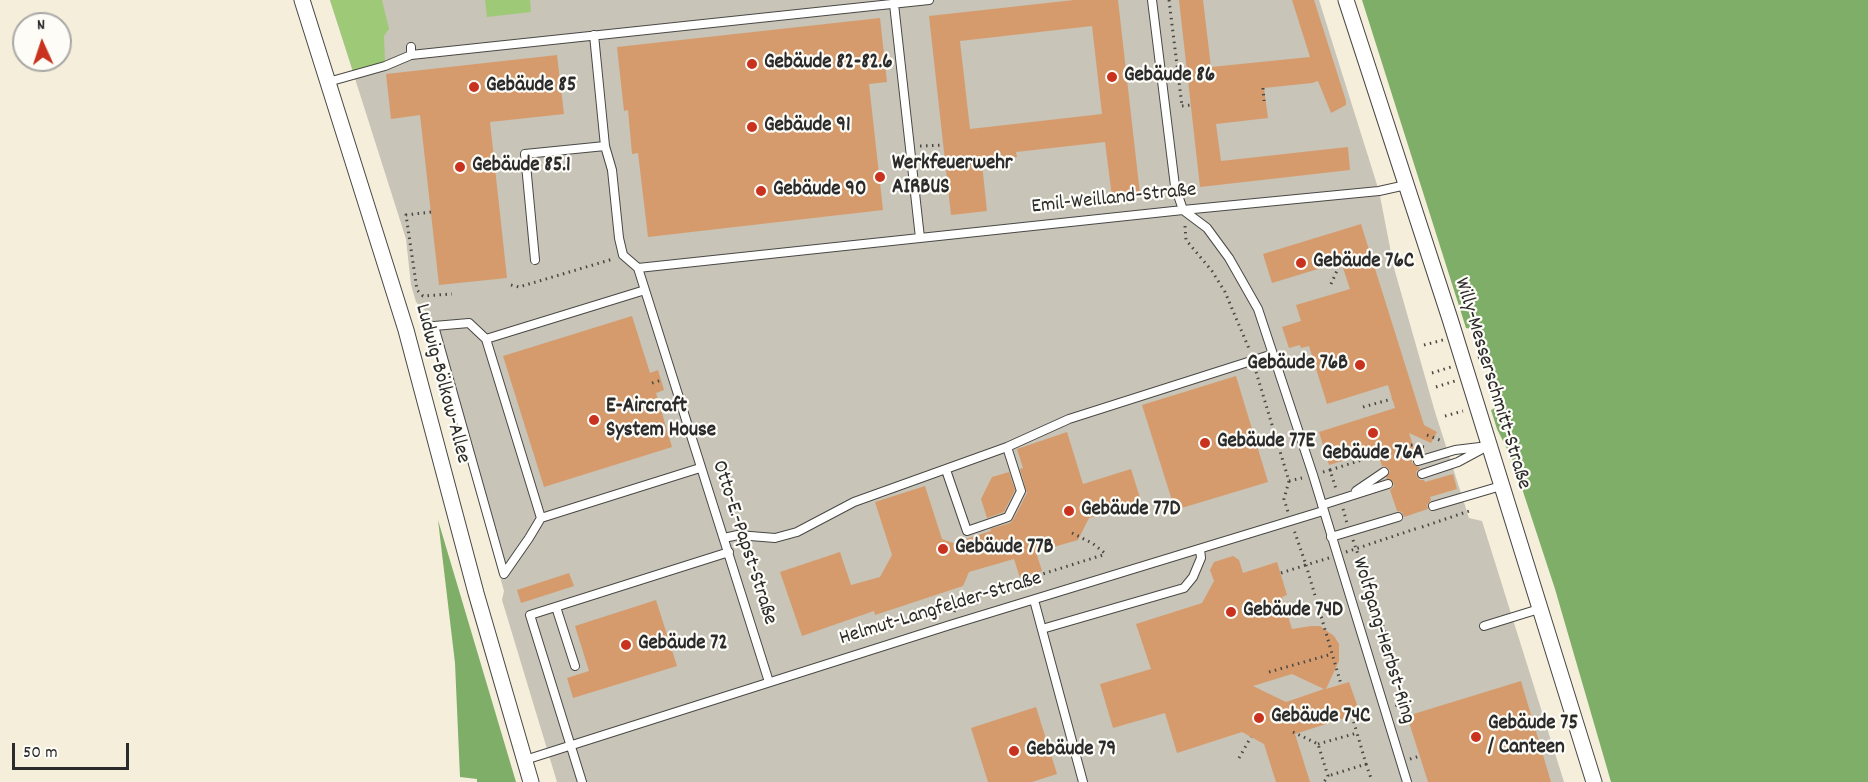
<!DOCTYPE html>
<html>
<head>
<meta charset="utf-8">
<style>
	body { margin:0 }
	#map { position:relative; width:1868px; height:782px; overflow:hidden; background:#f5eedb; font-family:Dekko,sans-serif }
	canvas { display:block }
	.north { position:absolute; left:12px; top:12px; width:60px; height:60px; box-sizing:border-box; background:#fdfcf7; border:2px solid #a9a8a5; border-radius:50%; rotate:357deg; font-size:16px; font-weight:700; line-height:24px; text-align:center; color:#2b2b2b }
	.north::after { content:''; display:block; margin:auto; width:21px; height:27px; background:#c8321e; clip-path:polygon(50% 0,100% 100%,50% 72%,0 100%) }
	.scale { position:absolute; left:12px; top:743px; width:117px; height:27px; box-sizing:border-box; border:3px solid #2b2b2b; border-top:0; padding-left:8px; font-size:18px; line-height:21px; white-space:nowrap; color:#2b2b2b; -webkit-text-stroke:4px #fdfcf7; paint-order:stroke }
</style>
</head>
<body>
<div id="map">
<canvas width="1868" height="782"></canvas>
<div class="north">N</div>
<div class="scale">50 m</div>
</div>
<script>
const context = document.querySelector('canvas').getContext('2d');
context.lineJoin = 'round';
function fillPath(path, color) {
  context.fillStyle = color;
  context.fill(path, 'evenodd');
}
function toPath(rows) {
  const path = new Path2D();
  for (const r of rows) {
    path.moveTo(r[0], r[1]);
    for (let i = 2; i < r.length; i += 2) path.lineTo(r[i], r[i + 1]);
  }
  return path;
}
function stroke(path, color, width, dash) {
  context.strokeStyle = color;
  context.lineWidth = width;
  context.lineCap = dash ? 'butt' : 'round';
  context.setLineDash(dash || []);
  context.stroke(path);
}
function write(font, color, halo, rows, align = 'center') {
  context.font = font + ' Dekko,sans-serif';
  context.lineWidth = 4.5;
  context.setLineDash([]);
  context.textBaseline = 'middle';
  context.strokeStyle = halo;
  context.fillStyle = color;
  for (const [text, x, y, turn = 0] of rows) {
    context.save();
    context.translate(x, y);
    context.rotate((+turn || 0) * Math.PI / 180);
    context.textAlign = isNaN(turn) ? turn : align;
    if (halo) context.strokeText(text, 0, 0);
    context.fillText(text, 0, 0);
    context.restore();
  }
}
const industrial = toPath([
	[330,0,1319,0,1379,191,1394,268,1435,412,1469,518,1482,521,1564,782,557,782,502,600,504,591,425,311,416,302,411,285,406,239]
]);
const green = toPath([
	[330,0,382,0,389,29,384,36,385,62,353,71],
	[485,0,530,0,531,12,487,17]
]);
const forest = toPath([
	[1362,0,1868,0,1868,782,1611,782,1555,589,1513,461,1497,429,1491,410,1502,405,1477,330,1466,328],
	[438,520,516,782,477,782,477,779,460,777,455,663]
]);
const building = toPath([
	[1074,0,1118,0,1140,194,1112,197,1105,142,1016,152,1017,157,982,164,987,211,951,215,929,16],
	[1092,26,1102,114,970,129,960,41],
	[1179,0,1203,0,1211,67,1310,57,1292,0,1314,0,1346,101,1346,105,1331,113,1318,81,1312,83,1264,88,1268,118,1216,124,1221,161,1348,147,1350,170,1200,187],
	[880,18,887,82,869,84,883,210,648,237,638,153,632,154,628,110,624,111,617,47],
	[557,55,564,114,490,122,507,278,439,285,420,115,391,119,386,74],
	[1361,224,1424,425,1437,432,1431,443,1409,433,1416,455,1412,459,1412,463,1420,468,1416,472,1417,476,1420,480,1424,480,1425,482,1453,474,1457,489,1430,497,1431,500,1427,505,1428,509,1404,517,1402,512,1397,511,1390,490,1394,486,1393,482,1386,478,1390,471,1387,467,1382,466,1377,450,1329,465,1319,432,1395,408,1388,385,1327,404,1309,346,1301,348,1300,345,1289,348,1282,327,1301,321,1296,305,1350,289,1341,262,1272,283,1263,254],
	[632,316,650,373,658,370,664,390,656,393,672,447,544,487,503,356],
	[1236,376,1268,482,1175,510,1142,405],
	[1067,432,1083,484,1131,469,1141,501,1089,518,1078,540,1036,552,1042,571,1020,578,1014,559,969,572,963,586,875,615,874,611,802,636,780,572,840,552,851,585,880,577,892,555,875,502,925,486,942,539,953,543,991,531,990,529,1010,523,1013,520,1027,493,1020,469,1023,468,1017,449],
	[1009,472,1015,490,1004,512,987,518,981,499,992,477],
	[1233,556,1239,560,1243,573,1277,562,1287,595,1282,597,1292,629,1311,626,1320,626,1334,636,1339,644,1339,661,1326,689,1349,682,1360,713,1295,734,1310,782,1276,782,1264,744,1242,732,1177,753,1165,713,1113,728,1100,684,1151,669,1136,624,1202,603,1214,581,1210,570,1214,562],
	[1292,674,1324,689,1286,702,1253,686],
	[569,573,574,586,521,603,517,590],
	[656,600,677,666,573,698,567,678,589,671,575,626],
	[1521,681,1551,782,1428,782,1407,716],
	[1036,707,1057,774,1032,782,988,782,971,728]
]);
const path = toPath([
	[1169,0,1182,106],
	[1263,88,1264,101],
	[1182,106,1191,105],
	[920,146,943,145],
	[431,212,406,215,417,290,423,296,452,294],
	[1185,226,1186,240,1212,271,1225,292,1250,351],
	[1331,284,1340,264],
	[511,285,519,287,613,259],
	[1424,345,1443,340],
	[1478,358,1484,356,1497,400,1490,403],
	[1256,372,1289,481,1284,499,1288,512],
	[1432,373,1451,367],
	[652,383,662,380],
	[1436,387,1455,381],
	[1363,407,1392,399],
	[1445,416,1463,411],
	[1427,435,1442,441],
	[1411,445,1424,447],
	[1330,470,1381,454],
	[1323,472,1330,470,1336,489],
	[1289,481,1302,478],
	[1343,509,1347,523],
	[1422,527,1472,510],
	[1072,533,1092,543,1106,554],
	[1353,540,1402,681,1396,708],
	[1346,552,1418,528],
	[1329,558,1306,565,1341,684],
	[1281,573,1306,565,1294,530],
	[954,612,957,601,1106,554],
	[1269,672,1332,654],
	[1352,716,1357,733],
	[1293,732,1318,744,1328,776,1324,782],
	[1318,744,1357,733,1366,764,1328,776],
	[1239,758,1251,737],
	[1410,759,1420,756],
	[1366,764,1372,781]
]);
const lane = toPath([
	[1152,0,1175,186,1183,210,1207,228,1229,258,1258,309,1313,475,1407,782],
	[894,4,920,238],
	[594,35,605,146,612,170,619,238,623,255,638,268,769,682],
	[411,47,411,55,929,0],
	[328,82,385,66,411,55],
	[535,260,525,154,605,146],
	[638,268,1183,210,1379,191,1406,185],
	[645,290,486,339,541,518,700,468],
	[486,339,469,323,434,326,504,574,529,538,541,518],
	[1418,461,1455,450,1488,446],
	[946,470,967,531,1008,517,1021,491,1007,447],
	[1422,474,1458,462,1484,448],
	[1356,491,1384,472],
	[1322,505,1388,484],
	[1433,506,1501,486],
	[1331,537,1398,517],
	[724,538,738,535,775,538,797,532,854,502,1007,447,1069,419,1273,354],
	[1034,600,1083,782],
	[556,607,575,666],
	[1484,626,1539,609],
	[1042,629,1184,588,1193,577,1201,558,1200,549],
	[525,760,950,625,1323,511],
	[582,782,530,615,729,552]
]);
const street = toPath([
	[302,0,406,330,476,593,531,782],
	[1346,0,1450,319,1594,782]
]);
const markers = [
	[752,64,6,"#c8321e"],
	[1112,77,6,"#c8321e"],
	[474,87,6,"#c8321e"],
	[752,127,6,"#c8321e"],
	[460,167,6,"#c8321e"],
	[880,177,6,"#c8321e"],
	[761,191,6,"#c8321e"],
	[1301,263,6,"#c8321e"],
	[1360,365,6,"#c8321e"],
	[594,420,6,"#c8321e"],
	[1373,433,6,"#c8321e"],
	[1205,443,6,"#c8321e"],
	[1069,511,6,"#c8321e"],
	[943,549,6,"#c8321e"],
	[1231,612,6,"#c8321e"],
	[626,645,6,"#c8321e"],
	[1259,718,6,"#c8321e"],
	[1476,737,6,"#c8321e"],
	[1014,751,6,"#c8321e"]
];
const poiNames = [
	["Gebäude 82-82.6",764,64],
	["Gebäude 86",1124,77],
	["Gebäude 85",486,87],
	["Gebäude 91",764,127],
	["Werkfeuerwehr",892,165],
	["AIRBUS",892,189],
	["Gebäude 85.1",472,167],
	["Gebäude 90",773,191],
	["Gebäude 76C",1313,263],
	["Gebäude 76B",1348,365,"right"],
	["E-Aircraft",606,408],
	["System House",606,432],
	["Gebäude 77E",1217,443],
	["Gebäude 76A",1373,455,"center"],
	["Gebäude 77D",1081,511],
	["Gebäude 77B",955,549],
	["Gebäude 74D",1243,612],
	["Gebäude 72",638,645],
	["Gebäude 74C",1271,718],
	["Gebäude 75",1488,725],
	["/ Canteen",1488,749],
	["Gebäude 79",1026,751]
];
const streetNames = [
	["Emil-Weilland-Straße",1114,200,-6],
	["Ludwig-Bölkow-Allee",441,384,75],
	["Willy-Messerschmitt-Straße",1491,384,73],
	["Otto-E.-Papst-Straße",743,543,72],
	["Helmut-Langfelder-Straße",941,610,-17],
	["Wolfgang-Herbst-Ring",1382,641,73]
];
fillPath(industrial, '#c8c4b8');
fillPath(green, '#9eca77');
fillPath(forest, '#7eae68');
fillPath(building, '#d69b6c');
stroke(lane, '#494845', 10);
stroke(street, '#494845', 17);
stroke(path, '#494845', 3, [1.5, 4.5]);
stroke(lane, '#fff', 8);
stroke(street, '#fff', 15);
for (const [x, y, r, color] of markers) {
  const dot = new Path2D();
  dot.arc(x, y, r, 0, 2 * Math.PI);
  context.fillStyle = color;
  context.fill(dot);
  stroke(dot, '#fdfcf7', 2);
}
write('bold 21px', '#2b2b2b', '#fdfcf7', poiNames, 'left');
write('21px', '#2b2b2b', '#fdfcf7', streetNames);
</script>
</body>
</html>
